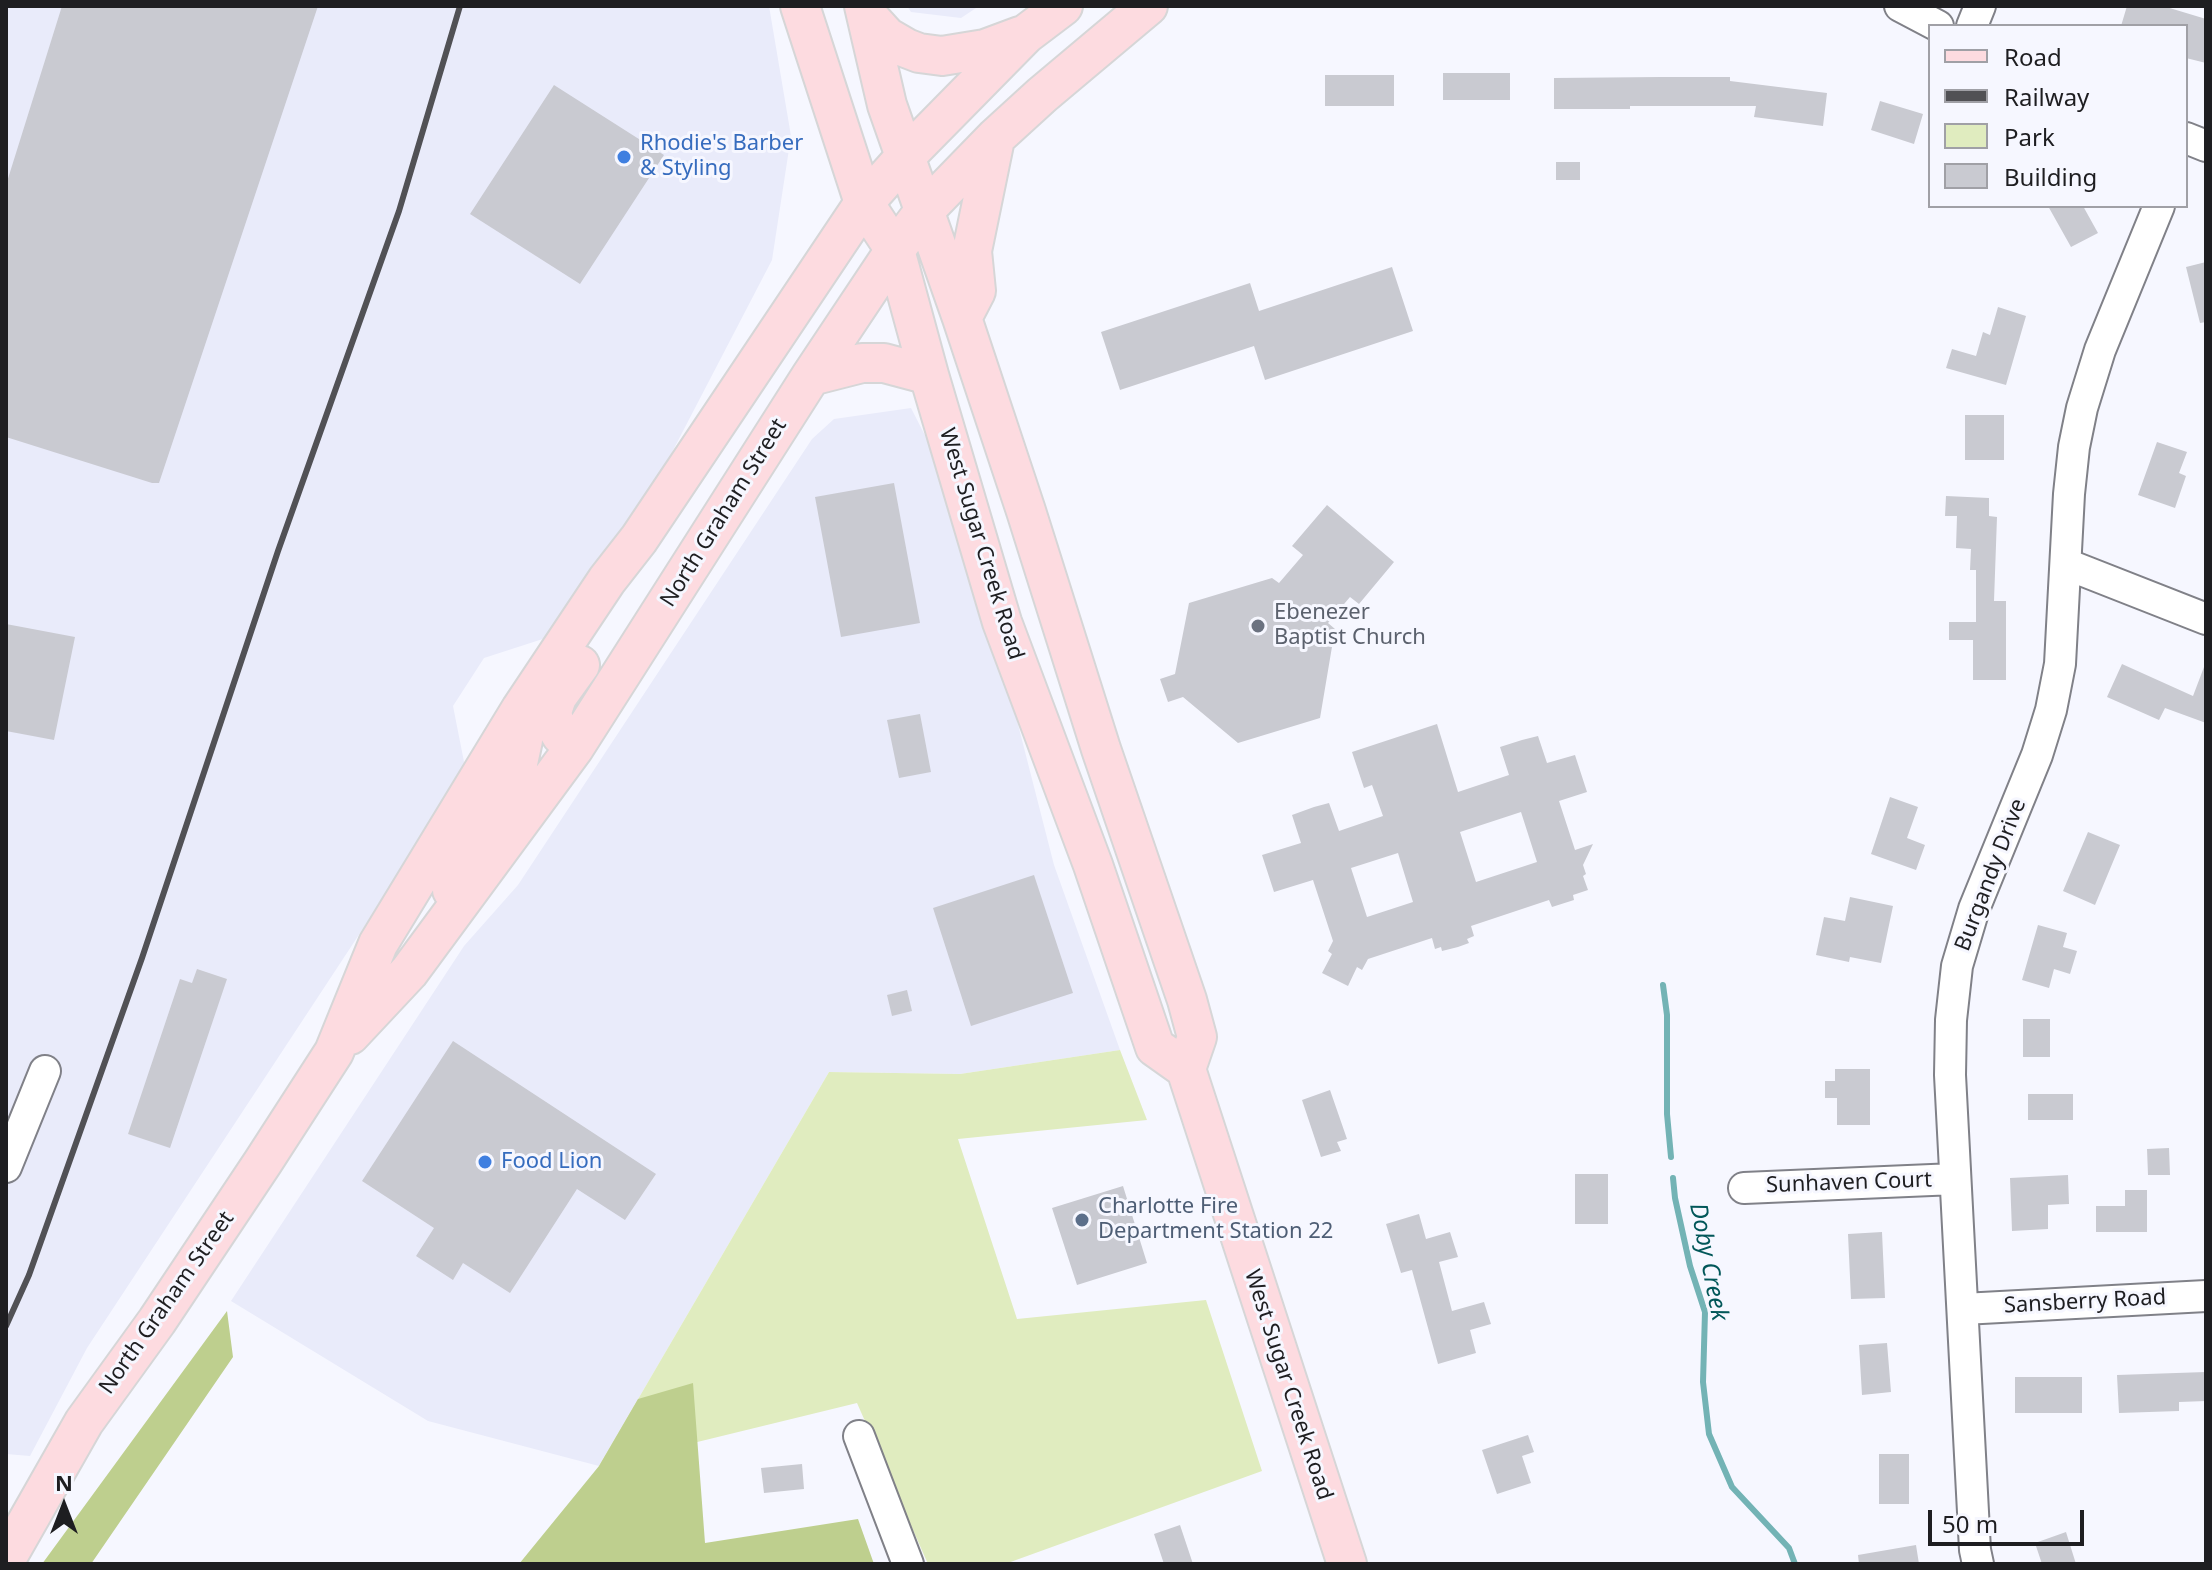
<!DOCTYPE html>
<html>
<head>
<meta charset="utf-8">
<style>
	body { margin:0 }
	#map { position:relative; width:2212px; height:1570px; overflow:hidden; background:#f6f7ff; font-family:"Noto Sans",sans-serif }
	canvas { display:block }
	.frame { position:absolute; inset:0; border:8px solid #1e1e21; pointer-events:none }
	.legend { position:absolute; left:1928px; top:24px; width:260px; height:184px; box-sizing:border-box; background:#f6f7ff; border:2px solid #a0a0a6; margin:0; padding:10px 14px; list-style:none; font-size:24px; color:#1e1e21 }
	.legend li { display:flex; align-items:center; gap:16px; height:40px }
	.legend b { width:40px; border:2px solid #a0a0a6 }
	.north { position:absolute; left:24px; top:1466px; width:80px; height:80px; -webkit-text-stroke:6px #f6f7ff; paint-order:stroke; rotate:0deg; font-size:22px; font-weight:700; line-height:32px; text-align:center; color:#1e1e21 }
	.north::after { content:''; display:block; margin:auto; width:28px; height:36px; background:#1e1e21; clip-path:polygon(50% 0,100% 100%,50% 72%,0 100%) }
	.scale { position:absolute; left:1928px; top:1510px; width:156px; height:36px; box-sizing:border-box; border:4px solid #1e1e21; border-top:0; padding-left:10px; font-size:24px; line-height:28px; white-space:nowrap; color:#1e1e21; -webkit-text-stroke:6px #f6f7ff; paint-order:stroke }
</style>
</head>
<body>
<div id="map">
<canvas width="2212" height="1570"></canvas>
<div class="frame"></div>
<ul class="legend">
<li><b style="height:10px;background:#fddbe0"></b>Road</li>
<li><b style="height:10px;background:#515155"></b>Railway</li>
<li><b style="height:22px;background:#e0ecbf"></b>Park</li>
<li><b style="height:22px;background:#c9cad1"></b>Building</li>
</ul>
<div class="north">N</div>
<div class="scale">50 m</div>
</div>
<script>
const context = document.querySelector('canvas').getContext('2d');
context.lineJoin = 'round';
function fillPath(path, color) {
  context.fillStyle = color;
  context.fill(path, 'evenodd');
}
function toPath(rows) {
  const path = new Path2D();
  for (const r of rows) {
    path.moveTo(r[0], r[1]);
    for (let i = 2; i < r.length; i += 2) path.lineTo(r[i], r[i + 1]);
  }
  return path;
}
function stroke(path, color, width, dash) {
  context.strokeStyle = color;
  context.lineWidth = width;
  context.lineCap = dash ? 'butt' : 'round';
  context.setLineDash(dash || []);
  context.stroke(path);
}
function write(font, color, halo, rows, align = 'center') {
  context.font = font + ' "Noto Sans",sans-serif';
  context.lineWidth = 6;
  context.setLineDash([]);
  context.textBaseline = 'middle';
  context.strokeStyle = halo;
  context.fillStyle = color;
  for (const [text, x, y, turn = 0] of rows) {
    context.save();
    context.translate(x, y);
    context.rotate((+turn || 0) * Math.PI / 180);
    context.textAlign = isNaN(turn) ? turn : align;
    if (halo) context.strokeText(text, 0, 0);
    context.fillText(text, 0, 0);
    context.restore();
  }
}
const built = toPath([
	[6,6,769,6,791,136,772,260,670,456,604,557,569,601,552,636,484,658,453,706,466,772,87,1348,30,1456,6,1454],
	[907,6,979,6,961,18,911,12],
	[911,408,935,455,1001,658,1054,865,1120,1050,960,1074,829,1072,599,1466,428,1421,231,1301,464,946,518,885,812,439,834,419]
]);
const green = toPath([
	[1120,1050,1147,1120,958,1139,1017,1319,1206,1300,1262,1471,1005,1564,928,1564,857,1403,599,1466,829,1072,960,1074]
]);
const forest = toPath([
	[227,1311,233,1357,91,1564,42,1564],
	[693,1383,705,1543,858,1519,874,1564,519,1564,599,1466,638,1399]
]);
const stream = toPath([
	[1663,985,1667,1015,1667,1114,1671,1157],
	[1673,1178,1675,1198,1690,1266,1705,1312,1703,1382,1709,1434,1732,1487,1789,1548,1795,1564]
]);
const building = toPath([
	[62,6,318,6,159,483,152,483,6,437,6,185],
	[2127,6,2163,6,2206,19,2206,63,2186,58,2186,26,2121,26],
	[1443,73,1510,73,1510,100,1443,100],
	[1325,75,1394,75,1394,106,1325,106],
	[1660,77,1730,77,1730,81,1827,93,1823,126,1754,117,1756,106,1630,106,1630,109,1554,109,1554,78],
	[554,85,664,155,580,284,470,214],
	[1880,101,1923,114,1914,144,1871,130],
	[1556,162,1580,162,1580,180,1556,180],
	[2048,206,2083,206,2098,233,2071,247],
	[2206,262,2206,322,2200,323,2186,267],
	[1392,267,1413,331,1265,380,1254,346,1120,390,1101,332,1250,283,1259,311],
	[1998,307,2026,316,2006,385,1946,368,1952,349,1976,356,1983,332,1990,335],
	[1965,415,2004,415,2004,460,1965,460],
	[2157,442,2187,452,2179,473,2186,476,2175,508,2138,495],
	[894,483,920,623,841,637,815,497],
	[1946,496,1989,498,1989,516,1997,517,1994,601,2006,601,2006,680,1973,680,1973,640,1949,640,1949,622,1976,622,1976,570,1970,570,1971,549,1956,548,1957,516,1945,516],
	[1327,505,1394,562,1359,604,1350,597,1328,623,1335,629,1320,718,1238,743,1183,697,1168,702,1160,679,1175,674,1189,603,1272,578,1279,583,1303,555,1292,546],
	[6,624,75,637,54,740,6,731],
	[2122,664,2193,696,2204,667,2206,667,2206,723,2165,708,2159,720,2107,697],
	[920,714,931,772,899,778,887,720],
	[1437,724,1458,792,1509,775,1500,747,1522,740,1538,736,1547,763,1575,755,1587,792,1559,801,1575,850,1593,844,1583,865,1586,874,1583,876,1588,890,1573,895,1574,900,1552,907,1549,900,1471,926,1474,936,1467,939,1469,943,1458,947,1442,951,1441,947,1435,949,1432,938,1368,959,1362,970,1357,967,1348,986,1322,973,1332,954,1328,951,1333,941,1313,880,1274,892,1262,855,1301,843,1292,815,1314,807,1329,803,1339,831,1383,816,1372,785,1364,788,1352,752],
	[1521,812,1537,862,1476,882,1460,832],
	[1398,853,1413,902,1367,917,1351,868],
	[1890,797,1918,807,1907,838,1925,845,1916,870,1871,854],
	[2088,832,2120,845,2095,905,2063,891],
	[1034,875,1073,993,971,1026,933,908],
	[1850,897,1893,906,1881,963,1850,957,1849,962,1816,955,1824,917,1845,921],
	[2038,925,2067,933,2063,947,2077,951,2070,974,2054,969,2049,988,2022,980],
	[197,969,227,979,170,1148,128,1134,180,979,192,983],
	[907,990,912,1011,892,1016,887,995],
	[2023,1019,2050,1019,2050,1057,2023,1057],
	[453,1041,656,1174,625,1220,577,1189,510,1293,463,1263,453,1280,416,1256,434,1228,362,1181],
	[1835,1069,1870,1069,1870,1125,1837,1125,1837,1098,1825,1098,1825,1081,1835,1081],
	[1330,1090,1347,1139,1337,1142,1341,1151,1321,1157,1302,1100],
	[2028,1094,2073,1094,2073,1120,2028,1120],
	[2169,1148,2170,1175,2148,1175,2147,1149],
	[1575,1174,1608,1174,1608,1224,1575,1224],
	[2068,1175,2069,1204,2048,1205,2048,1229,2012,1231,2010,1178],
	[1123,1186,1147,1263,1077,1285,1052,1208],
	[2125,1190,2147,1190,2147,1232,2096,1232,2096,1206,2125,1206],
	[1419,1214,1426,1239,1450,1232,1458,1257,1439,1262,1452,1311,1484,1302,1491,1324,1470,1330,1476,1353,1438,1364,1412,1270,1401,1273,1386,1224],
	[1882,1232,1885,1298,1851,1299,1848,1234],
	[1887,1343,1891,1392,1862,1395,1859,1345],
	[2206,1372,2206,1401,2179,1402,2179,1411,2119,1413,2117,1375],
	[2015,1377,2082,1377,2082,1413,2015,1413],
	[1528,1435,1534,1452,1522,1456,1531,1483,1497,1494,1482,1450],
	[1879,1454,1909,1454,1909,1504,1879,1504],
	[802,1464,804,1489,764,1493,761,1468],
	[1180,1525,1193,1564,1164,1564,1154,1534],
	[2066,1532,2076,1564,2042,1564,2035,1543],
	[1916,1545,1919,1564,1859,1564,1858,1555]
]);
const minor = toPath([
	[1900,6,1938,26],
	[1972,26,1980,6],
	[2186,138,2206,146],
	[2066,564,2206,619],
	[6,1167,45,1071],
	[1744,1188,1955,1179],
	[1963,1309,2206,1296],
	[859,1436,908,1564],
	[1978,1564,1975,1550,1950,1075,1951,1020,1957,966,1974,909,2037,755,2051,710,2060,664,2069,494,2074,447,2082,408,2100,350,2159,206]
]);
const major = toPath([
	[800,6,864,203,895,250,929,375,1002,622,1093,865,1155,1047,1186,1069],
	[864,6,887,105,962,318,1026,511,1101,749,1187,1000,1197,1037,1186,1069,1347,1564],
	[866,14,887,37,906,48,919,53,942,56,985,49,1020,36],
	[962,318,976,291,972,251,995,139],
	[811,376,862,363,884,363,929,375],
	[574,748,561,735,555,725,552,712,557,697,580,665],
	[452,890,481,821,517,768,523,740,521,713],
	[350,1035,409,972,574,748,811,376,895,250,925,210,996,137,1042,95,1148,6],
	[6,1559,84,1422,157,1321,263,1162,334,1052,378,944,521,709,607,580,639,539,864,203,904,158,1026,34,1063,6]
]);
const rail = toPath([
	[6,1326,29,1275,142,958,278,551,399,211,460,6]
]);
const markers = [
	[624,157,8,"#3f7fe0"],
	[1258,626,8,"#6b7280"],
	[485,1162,8,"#3f7fe0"],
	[1082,1220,8,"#5c6f8a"]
];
const shopNames = [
	["Rhodie's Barber",640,144],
	["& Styling",640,169],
	["Food Lion",501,1162]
];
const streetNames = [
	["North Graham Street",724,513,-58],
	["West Sugar Creek Road",981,544,73],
	["Burgandy Drive",1991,875,-69],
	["Sunhaven Court",1849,1183,-2],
	["Sansberry Road",2085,1302,-3],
	["North Graham Street",167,1303,-55],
	["West Sugar Creek Road",1288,1385,72]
];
const worshipNames = [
	["Ebenezer",1274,613],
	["Baptist Church",1274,638]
];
const serviceNames = [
	["Charlotte Fire",1098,1207],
	["Department Station 22",1098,1232]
];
const waterNames = [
	["Doby Creek",1708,1262,79]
];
fillPath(built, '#e9ebfa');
fillPath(green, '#e0ecbf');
fillPath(forest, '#becf8e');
stroke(stream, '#73b3b5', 6);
fillPath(building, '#c9cad1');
stroke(minor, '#808188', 34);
stroke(major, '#d6d6d7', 42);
stroke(minor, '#fff', 30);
stroke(major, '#fddbe0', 38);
stroke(rail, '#515155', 6);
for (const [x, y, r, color] of markers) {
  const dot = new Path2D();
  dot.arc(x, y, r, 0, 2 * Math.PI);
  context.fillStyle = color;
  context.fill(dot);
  stroke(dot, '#f6f7ff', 3);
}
write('22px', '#366cbe', '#f6f7ff', shopNames, 'left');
write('22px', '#1e1e21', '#f6f7ff', streetNames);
write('22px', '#5b616d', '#f6f7ff', worshipNames, 'left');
write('22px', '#4e5e75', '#f6f7ff', serviceNames, 'left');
write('italic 24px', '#025759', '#f6f7ff', waterNames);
</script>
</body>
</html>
